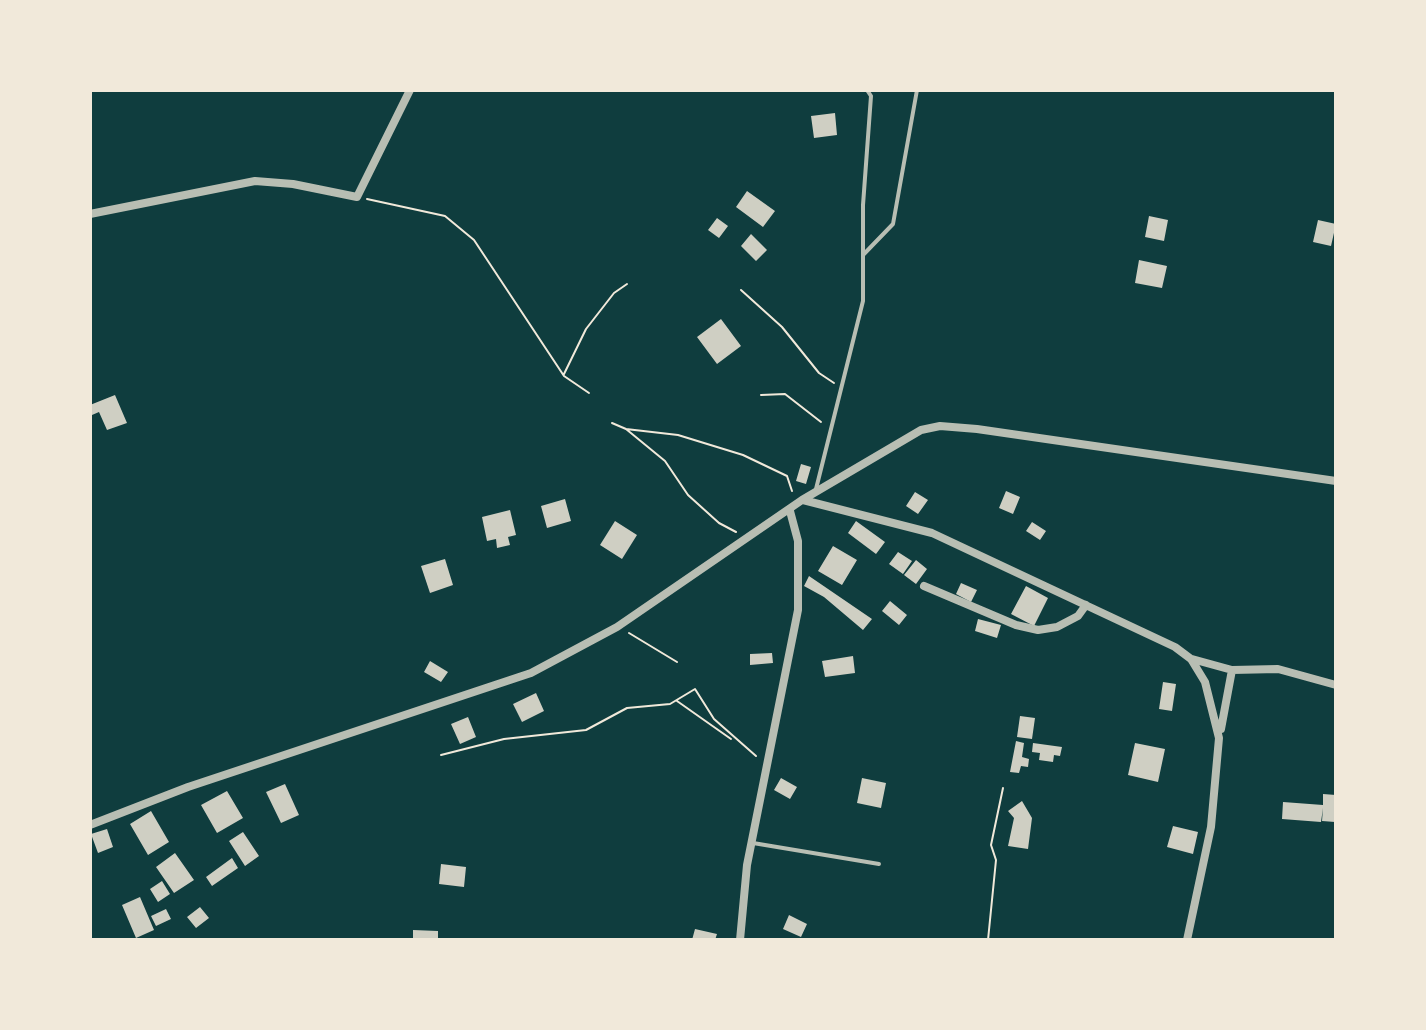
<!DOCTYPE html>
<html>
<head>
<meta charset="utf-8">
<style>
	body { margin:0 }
	#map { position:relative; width:1426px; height:1030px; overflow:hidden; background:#0f3d3e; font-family:"PT Sans Narrow",sans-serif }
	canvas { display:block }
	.frame { position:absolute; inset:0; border:92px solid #f1e9da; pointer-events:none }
</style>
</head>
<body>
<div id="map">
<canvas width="1426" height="1030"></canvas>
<div class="frame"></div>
</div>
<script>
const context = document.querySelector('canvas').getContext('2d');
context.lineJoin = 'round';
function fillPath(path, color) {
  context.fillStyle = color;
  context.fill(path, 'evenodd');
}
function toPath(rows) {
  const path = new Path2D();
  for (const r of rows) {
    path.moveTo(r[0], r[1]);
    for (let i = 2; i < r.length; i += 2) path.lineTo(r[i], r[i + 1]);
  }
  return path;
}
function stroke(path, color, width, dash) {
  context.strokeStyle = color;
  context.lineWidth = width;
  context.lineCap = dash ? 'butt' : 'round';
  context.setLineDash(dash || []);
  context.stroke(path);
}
const building = toPath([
	[835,113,837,135,814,138,811,116],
	[747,191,775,211,763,227,736,207],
	[1149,216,1168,220,1164,241,1145,237],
	[717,218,728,226,719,238,708,230],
	[1318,220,1336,224,1331,246,1313,242],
	[751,234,767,250,756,261,741,246],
	[1139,260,1167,266,1162,288,1135,283],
	[721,319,741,346,717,364,697,337],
	[115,395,127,423,107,430,99,412,92,415,90,405],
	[801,464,811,467,806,484,796,481],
	[1006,491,1020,497,1013,514,999,508],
	[915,492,928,500,918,514,906,506],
	[565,499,571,521,547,528,541,506],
	[510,510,516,535,508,537,510,545,497,548,496,539,487,541,482,517],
	[615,521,637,535,622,559,600,545],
	[856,521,885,542,876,554,848,533],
	[1032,522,1046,531,1040,540,1026,531],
	[833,546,857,560,842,585,818,571],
	[898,552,912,561,903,574,889,564],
	[445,559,453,585,430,593,421,566],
	[916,560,927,569,916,584,904,575],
	[809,576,872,619,863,630,824,597,804,586],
	[961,583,977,590,971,602,956,594],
	[1026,586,1048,598,1034,626,1011,614],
	[890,601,907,615,899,625,882,611],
	[978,619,1001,625,997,638,975,631],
	[772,653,773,663,750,665,750,654],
	[853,656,855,673,825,677,822,661],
	[430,661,448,672,441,682,424,672],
	[1163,682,1176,684,1172,711,1159,709],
	[536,693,544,711,522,722,513,704],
	[1020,716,1035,718,1032,739,1017,737],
	[468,717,476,737,460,744,451,724],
	[1016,741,1024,743,1022,757,1029,759,1028,767,1021,766,1019,773,1010,772],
	[1033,743,1062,747,1060,756,1054,755,1053,762,1039,760,1040,753,1032,752],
	[1135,743,1165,749,1158,782,1128,775],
	[781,778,797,787,790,799,774,790],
	[862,778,886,783,881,808,857,803],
	[285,784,299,815,281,823,266,792],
	[227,791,243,818,217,833,201,805],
	[1323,794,1336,795,1335,822,1322,821,1323,808,1321,822,1282,819,1283,802,1323,805],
	[1022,801,1032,818,1028,849,1008,846,1014,818,1008,811],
	[151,811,169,842,148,855,130,824],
	[1173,826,1198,832,1193,854,1167,847],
	[107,829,113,847,98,853,91,834],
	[243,832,259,856,245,866,229,841],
	[175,853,194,880,174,893,156,867],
	[232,858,238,868,212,886,206,877],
	[441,864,466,867,464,887,439,884],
	[162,881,170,894,158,902,150,889],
	[140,897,154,930,136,938,122,905],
	[200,907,209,918,196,928,187,917],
	[166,909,171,919,156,926,151,916],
	[789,915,807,924,801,937,783,929],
	[695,929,717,934,715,940,692,940],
	[413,930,438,931,438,940,413,940]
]);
const path = toPath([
	[367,199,445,216,474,240,564,376,589,393],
	[741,290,782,327,819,373,834,383],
	[564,374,586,329,614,293,627,284],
	[761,395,785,394,821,422],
	[612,423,626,429,665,461,688,495,719,523,736,532],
	[626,429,678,435,743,455,787,476,792,491],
	[629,633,677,662],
	[677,701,731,739],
	[441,755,504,739,586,730,627,708,670,704,695,689,714,719,756,756],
	[988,940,996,860,991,845,1003,788]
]);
const service = toPath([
	[864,254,893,224,917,90],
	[816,489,863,301,863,205,871,96,867,90],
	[753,843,879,864]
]);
const minor = toPath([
	[90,214,255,181,293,184,357,197,410,90],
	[803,500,932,533,1175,647,1191,659,1205,682,1219,738,1211,827,1187,940],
	[924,586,1016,625,1038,630,1057,627,1078,616,1086,605],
	[1192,659,1232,670,1278,669,1336,685],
	[1221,729,1232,670],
	[90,825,188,787,531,673,617,627,802,500,921,430,940,426,977,429,1336,481],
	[740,940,747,865,798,610,798,541,790,511]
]);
fillPath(building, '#cfcfc3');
stroke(path, '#f1e9da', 2);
stroke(service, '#b8beb3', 4);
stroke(minor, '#b8beb3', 8);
</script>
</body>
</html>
